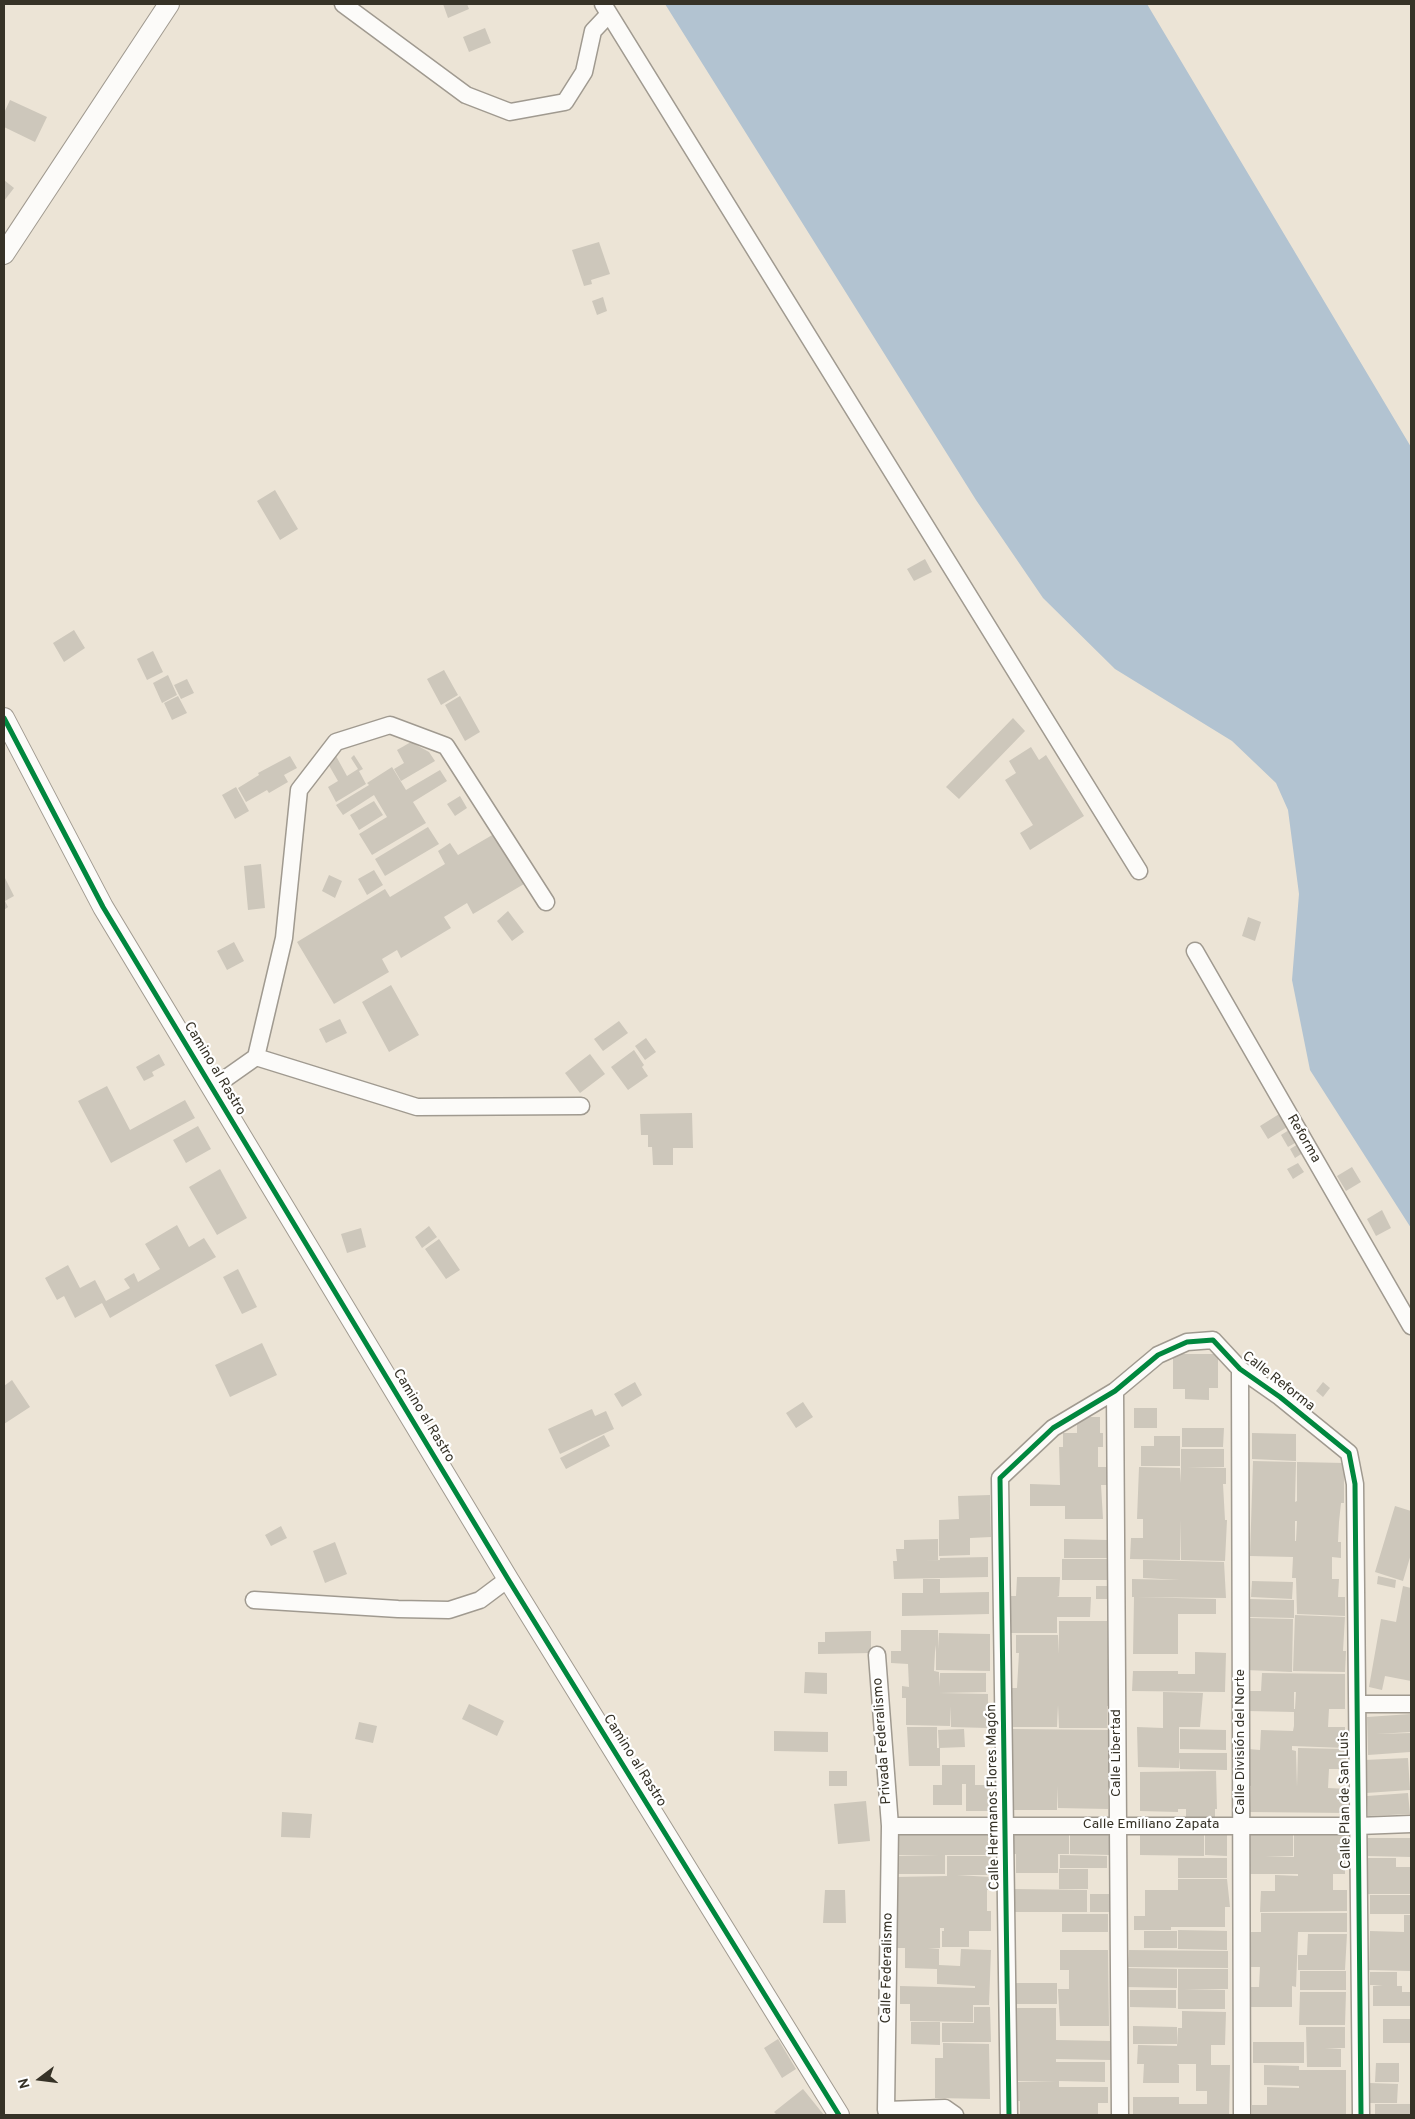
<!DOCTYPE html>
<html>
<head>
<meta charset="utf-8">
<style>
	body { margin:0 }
	#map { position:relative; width:1415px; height:2119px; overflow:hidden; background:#ece4d6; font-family:Overpass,sans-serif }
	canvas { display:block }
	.frame { position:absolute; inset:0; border:5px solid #363227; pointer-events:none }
	.north { position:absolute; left:15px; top:2054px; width:50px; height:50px; -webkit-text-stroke:4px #fff; paint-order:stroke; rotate:255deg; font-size:14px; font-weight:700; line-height:20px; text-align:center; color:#363227 }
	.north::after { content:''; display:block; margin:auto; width:18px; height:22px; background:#363227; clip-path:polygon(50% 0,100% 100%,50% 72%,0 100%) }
</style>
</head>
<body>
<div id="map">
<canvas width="1415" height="2119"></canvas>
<div class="frame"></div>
<div class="north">N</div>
</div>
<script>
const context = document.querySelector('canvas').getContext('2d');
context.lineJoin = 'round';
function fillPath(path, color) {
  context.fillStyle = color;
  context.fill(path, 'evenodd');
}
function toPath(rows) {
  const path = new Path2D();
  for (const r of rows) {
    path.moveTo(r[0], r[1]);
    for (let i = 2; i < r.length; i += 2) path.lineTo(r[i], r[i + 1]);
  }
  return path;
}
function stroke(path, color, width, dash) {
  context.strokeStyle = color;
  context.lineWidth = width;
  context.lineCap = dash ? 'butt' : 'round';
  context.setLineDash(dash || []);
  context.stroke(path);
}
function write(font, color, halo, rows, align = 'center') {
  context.font = font + ' Overpass,sans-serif';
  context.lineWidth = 4.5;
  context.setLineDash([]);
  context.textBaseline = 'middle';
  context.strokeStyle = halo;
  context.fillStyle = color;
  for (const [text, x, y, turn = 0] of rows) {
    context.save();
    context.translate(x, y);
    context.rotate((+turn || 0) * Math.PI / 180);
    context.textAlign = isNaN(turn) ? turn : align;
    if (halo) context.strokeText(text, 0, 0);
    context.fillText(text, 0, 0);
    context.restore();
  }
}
const water = toPath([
	[665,4,1147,4,1411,447,1411,1228,1310,1070,1292,980,1299,894,1288,810,1276,783,1232,741,1115,669,1043,598,976,500]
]);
const building = toPath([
	[443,4,467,4,469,9,448,18],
	[485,28,491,43,469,52,463,37],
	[10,100,47,117,35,142,4,127,4,113],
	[4,180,14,188,4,201],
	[599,242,610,274,591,280,592,284,584,286,572,250],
	[603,297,607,311,597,315,592,301],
	[275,490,298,529,280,540,257,501],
	[925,559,932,572,914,581,907,569],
	[74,630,85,648,64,662,53,643],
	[153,651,163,672,147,680,137,659],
	[444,670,458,695,441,705,427,679],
	[168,675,177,695,162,703,153,683],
	[187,679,194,693,181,699,174,685],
	[178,696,187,713,172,720,164,703],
	[460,696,480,732,465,741,445,705],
	[1013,718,1025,731,959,799,946,787],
	[411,742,429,752,435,761,401,781,394,769,404,763,397,750],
	[1031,747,1039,760,1046,755,1084,816,1030,850,1020,833,1033,825,1005,780,1016,773,1009,761],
	[354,755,363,769,359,771,366,784,336,802,328,787,338,781,327,762,336,756,347,776,358,769,351,758],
	[290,756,297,768,284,775,288,782,269,793,267,790,246,802,238,788,259,775,258,773],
	[392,767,406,790,440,770,447,781,413,802,426,823,372,855,359,834,387,817,374,795,343,815,336,805,369,785,367,783],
	[236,787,249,811,235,819,222,795],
	[460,796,467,808,455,816,447,804],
	[374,801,383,815,359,830,350,815],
	[428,827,439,844,385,876,375,859],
	[494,834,524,884,473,914,467,903,444,917,451,928,401,958,397,950,382,959,389,972,334,1004,297,942,385,889,390,897,445,864,438,851,450,843,458,855],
	[261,864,265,908,248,910,244,866],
	[374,870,383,885,367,895,358,879],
	[329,875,342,881,335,898,322,891],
	[4,876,14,896,5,901,8,907,4,910],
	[508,911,524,932,512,941,497,921],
	[1248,917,1261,922,1255,941,1242,936],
	[234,942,244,961,227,970,217,951],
	[391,985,419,1035,389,1052,362,1002],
	[340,1019,347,1033,326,1043,319,1029],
	[619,1021,628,1033,603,1051,594,1039],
	[646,1038,656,1052,645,1060,635,1046],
	[634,1050,644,1065,642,1067,648,1076,628,1090,611,1067],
	[159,1054,165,1065,152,1072,154,1076,144,1081,136,1067],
	[590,1054,605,1074,580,1093,565,1073],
	[107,1086,130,1130,185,1100,195,1118,111,1163,78,1101],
	[1284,1111,1292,1124,1268,1139,1260,1126],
	[692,1113,693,1148,673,1148,673,1165,653,1165,652,1147,648,1147,648,1135,641,1135,640,1114],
	[198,1126,211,1149,186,1163,173,1140],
	[1294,1127,1302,1139,1288,1147,1281,1135],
	[1303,1141,1309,1149,1295,1158,1290,1149],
	[1298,1163,1304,1172,1293,1179,1287,1169],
	[1352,1167,1361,1182,1346,1191,1337,1176],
	[220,1169,247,1218,217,1235,189,1187],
	[1382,1210,1391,1228,1376,1236,1367,1219],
	[177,1225,189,1247,204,1238,216,1257,110,1318,102,1303,75,1318,64,1296,57,1300,45,1278,68,1265,80,1288,95,1280,106,1301,130,1288,124,1279,134,1273,138,1282,160,1269,145,1244],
	[429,1226,437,1237,422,1248,415,1237],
	[361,1228,366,1247,347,1253,341,1234],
	[439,1239,460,1270,446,1279,425,1249],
	[238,1269,257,1307,242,1314,223,1277],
	[262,1343,277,1375,230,1397,215,1365],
	[1173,1354,1218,1354,1218,1388,1209,1388,1209,1400,1185,1399,1185,1389,1173,1389],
	[12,1380,30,1407,4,1424,4,1386],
	[635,1382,642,1395,622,1407,614,1394],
	[1323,1382,1330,1388,1323,1397,1316,1391],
	[803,1402,813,1417,796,1428,786,1413],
	[1134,1408,1157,1408,1157,1428,1134,1428],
	[592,1409,595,1416,606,1411,614,1429,560,1454,548,1429],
	[1077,1417,1100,1417,1100,1433,1103,1433,1103,1447,1098,1447,1098,1467,1107,1467,1107,1485,1101,1485,1103,1519,1065,1519,1065,1506,1030,1506,1030,1484,1060,1485,1059,1447,1063,1447,1063,1433,1077,1433],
	[1182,1428,1224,1428,1223,1447,1182,1447],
	[1252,1433,1296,1434,1296,1461,1252,1459],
	[604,1435,610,1446,566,1469,560,1458],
	[1154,1436,1180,1436,1180,1466,1141,1466,1141,1446,1154,1446],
	[1181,1449,1224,1449,1224,1467,1187,1467,1226,1468,1226,1484,1223,1484,1225,1520,1227,1520,1225,1561,1181,1560,1181,1520,1180,1560,1130,1559,1131,1538,1143,1538,1143,1519,1137,1519,1139,1467,1180,1468,1181,1483],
	[1253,1461,1296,1462,1295,1502,1297,1501,1297,1462,1344,1463,1344,1503,1341,1503,1339,1522,1338,1542,1341,1542,1341,1558,1332,1557,1332,1579,1339,1579,1338,1597,1345,1597,1345,1616,1297,1614,1296,1578,1292,1578,1293,1557,1250,1556],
	[1295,1521,1297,1521,1296,1541,1295,1541],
	[990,1495,991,1537,970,1538,970,1555,939,1556,939,1520,959,1519,958,1496],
	[1395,1506,1411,1511,1411,1554,1403,1581,1375,1572],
	[281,1526,287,1538,271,1546,265,1535],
	[938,1539,938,1560,924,1561,940,1560,940,1558,988,1557,988,1577,894,1579,893,1561,897,1561,896,1549,904,1549,904,1540],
	[1064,1539,1109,1540,1109,1558,1064,1558],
	[335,1542,347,1574,325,1583,313,1551],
	[1062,1559,1109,1559,1109,1580,1062,1580],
	[1143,1560,1224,1562,1226,1598,1136,1597,1216,1599,1216,1614,1178,1614,1178,1654,1133,1654,1134,1597,1132,1597,1132,1579,1180,1580,1143,1578],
	[1378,1576,1396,1580,1395,1588,1377,1584],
	[1017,1577,1060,1577,1059,1596,1057,1597,1091,1597,1090,1617,1057,1617,1057,1633,1009,1633,1011,1596,1016,1596],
	[923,1579,940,1579,940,1593,989,1592,989,1614,902,1616,902,1593,923,1593],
	[1252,1581,1293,1582,1292,1599,1251,1597],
	[1096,1586,1108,1586,1108,1599,1096,1599],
	[1403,1586,1411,1588,1411,1681,1385,1676,1382,1690,1369,1687,1381,1619,1396,1622],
	[1250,1599,1294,1600,1294,1618,1249,1617],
	[1295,1615,1345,1617,1343,1651,1346,1651,1345,1672,1293,1671],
	[1249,1618,1293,1619,1292,1672,1246,1670,1245,1632,1249,1632],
	[1059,1621,1107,1621,1109,1671,1113,1671,1111,1706,1107,1706,1107,1728,1059,1728,1058,1705,1057,1727,1006,1727,1007,1688,1017,1688,1019,1653,1016,1653,1016,1635,1058,1635,1059,1654],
	[901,1630,938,1630,938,1649,939,1633,990,1634,990,1671,936,1670,936,1645,935,1652,934,1671,939,1672,939,1687,940,1673,986,1673,986,1692,939,1693,988,1694,988,1728,951,1727,951,1706,950,1726,906,1725,906,1698,902,1698,902,1686,909,1687,908,1664,891,1663,891,1651,901,1651],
	[871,1631,871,1653,818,1654,818,1642,825,1642,825,1632],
	[1195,1652,1226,1653,1225,1692,1132,1691,1133,1671,1178,1671,1178,1674,1195,1674],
	[805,1672,827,1673,827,1694,804,1693],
	[1262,1673,1345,1674,1345,1709,1329,1709,1328,1727,1345,1727,1345,1748,1292,1746,1292,1750,1296,1751,1297,1787,1298,1748,1346,1749,1346,1769,1329,1769,1328,1788,1348,1789,1347,1813,1250,1812,1251,1786,1246,1786,1248,1749,1260,1750,1261,1730,1293,1731,1294,1726,1294,1712,1248,1711,1248,1691,1261,1691],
	[1294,1692,1296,1692,1295,1709,1294,1709],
	[1163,1692,1203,1693,1200,1727,1179,1727,1179,1753,1227,1753,1227,1770,1180,1769,1180,1758,1179,1768,1138,1767,1137,1727,1163,1728],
	[469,1704,504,1721,497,1736,462,1719],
	[1411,1714,1411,1732,1376,1734,1411,1733,1411,1756,1410,1752,1368,1755,1367,1717],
	[359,1722,377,1726,373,1743,355,1739],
	[907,1727,937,1727,937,1748,940,1748,940,1766,909,1766],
	[964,1729,965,1747,939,1748,938,1730],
	[1012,1729,1110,1730,1113,1787,1108,1787,1108,1809,1058,1808,1057,1786,1057,1810,1009,1810,1009,1786,1013,1786],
	[1180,1729,1226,1730,1226,1750,1180,1749],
	[774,1731,828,1732,828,1752,774,1751],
	[1408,1758,1410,1790,1366,1793,1364,1760],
	[942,1765,975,1765,975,1785,990,1785,990,1811,966,1811,966,1784,962,1784,962,1805,933,1805,933,1785,942,1785],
	[829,1771,847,1771,847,1786,829,1786],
	[1216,1771,1217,1809,1215,1809,1215,1823,1186,1823,1186,1809,1178,1809,1178,1812,1140,1811,1140,1772],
	[1408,1793,1410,1814,1368,1816,1367,1796],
	[866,1801,870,1841,838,1844,834,1804],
	[282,1812,312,1814,310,1838,281,1837],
	[988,1829,988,1855,945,1855,945,1874,894,1874,894,1856,939,1855,893,1855,892,1830],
	[1140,1830,1204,1830,1204,1856,1140,1855],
	[1013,1831,1069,1831,1069,1854,1058,1854,1058,1873,1016,1873,1016,1854,1013,1854],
	[1070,1832,1111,1832,1110,1855,1070,1854],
	[1205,1832,1227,1833,1227,1856,1205,1855],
	[1294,1833,1345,1833,1345,1874,1333,1874,1333,1890,1347,1890,1347,1911,1260,1912,1261,1891,1275,1891,1275,1875,1298,1876,1298,1874,1247,1874,1247,1857,1250,1857,1250,1834,1293,1834,1293,1856,1265,1857,1294,1857],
	[1368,1838,1411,1838,1411,1857,1367,1856],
	[1060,1855,1107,1856,1107,1868,1060,1868],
	[947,1856,991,1856,992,1875,957,1875,990,1877,990,1890,987,1890,987,1911,991,1911,991,1931,969,1931,969,1947,942,1947,942,1931,944,1931,944,1928,940,1928,940,1948,928,1949,939,1949,939,1965,960,1966,961,1949,991,1950,989,2005,973,2005,973,2022,910,2021,910,2004,900,2004,900,1986,975,1988,975,1986,937,1984,937,1969,905,1968,905,1948,894,1948,896,1877,947,1876],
	[1178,1858,1227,1858,1227,1878,1178,1878],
	[1368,1858,1396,1858,1396,1867,1411,1867,1411,1894,1368,1894],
	[1059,1869,1088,1869,1088,1889,1059,1889],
	[1178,1879,1227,1879,1230,1907,1225,1907,1225,1927,1171,1927,1171,1930,1134,1930,1134,1916,1145,1916,1145,1890,1178,1890],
	[1013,1889,1087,1890,1087,1912,1013,1912],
	[825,1890,845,1890,846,1923,823,1923],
	[1090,1894,1112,1894,1111,1912,1090,1912],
	[1370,1895,1411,1895,1411,1914,1370,1914],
	[1261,1913,1347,1913,1347,1932,1298,1932,1296,1987,1292,1986,1292,2007,1249,2007,1249,1987,1259,1987,1260,1967,1247,1967,1248,1932,1261,1932],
	[1062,1914,1108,1914,1108,1932,1062,1932],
	[1404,1915,1411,1915,1411,1971,1369,1970,1370,1931,1404,1932],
	[1178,1930,1227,1931,1227,1950,1178,1949],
	[1144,1931,1177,1931,1177,1948,1144,1948],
	[1308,1934,1347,1934,1345,1970,1298,1970,1298,1955,1307,1955],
	[1060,1950,1108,1950,1109,2026,1060,2026,1058,1989,1069,1989,1069,1970,1060,1970],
	[1129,1950,1228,1951,1228,1968,1128,1967],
	[1126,1968,1177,1969,1177,1988,1126,1987],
	[1178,1969,1228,1969,1228,1989,1184,1989,1225,1990,1225,2009,1178,2009],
	[1300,1971,1346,1971,1346,1990,1300,1990],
	[1370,1972,1397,1972,1397,1986,1402,1986,1402,2006,1373,2006,1373,1986,1383,1985,1370,1985],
	[1010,1983,1057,1983,1057,2004,1011,2004],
	[1130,1990,1176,1990,1176,2008,1130,2007],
	[1300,1992,1346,1992,1345,2025,1299,2025],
	[1402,1992,1411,1992,1411,2006,1402,2006],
	[974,2007,990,2007,991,2042,942,2042,942,2023,974,2023],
	[1013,2008,1056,2008,1056,2040,1111,2041,1111,2060,1056,2059,1056,2062,1105,2062,1105,2082,1059,2081,1059,2087,1108,2087,1108,2103,1098,2103,1098,2115,1059,2115,1059,2101,1059,2115,1020,2115,1020,2101,1016,2101,1016,2082,1056,2081,1010,2081],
	[1182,2011,1226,2012,1225,2045,1211,2045,1211,2065,1230,2065,1229,2115,1133,2115,1133,2097,1179,2097,1179,2104,1207,2104,1207,2091,1196,2091,1196,2064,1177,2064,1179,2065,1179,2083,1143,2083,1144,2064,1137,2064,1138,2045,1177,2046,1178,2028,1182,2028],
	[1383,2019,1411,2019,1411,2043,1383,2043],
	[911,2022,940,2022,940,2045,911,2044],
	[1133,2026,1177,2027,1177,2044,1133,2044],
	[1306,2027,1345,2027,1345,2048,1325,2048,1341,2049,1341,2067,1307,2067],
	[778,2039,796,2069,782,2078,764,2048],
	[1253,2042,1304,2042,1304,2063,1253,2063],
	[943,2043,989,2044,990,2099,935,2098,935,2058,943,2058],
	[1376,2063,1399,2063,1399,2082,1375,2082],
	[1264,2065,1299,2066,1299,2070,1346,2070,1346,2115,1252,2115,1252,2105,1267,2105,1267,2087,1299,2088,1299,2086,1264,2085],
	[1370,2083,1398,2084,1397,2103,1370,2103],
	[803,2089,824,2115,777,2115,774,2112],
	[1375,2104,1411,2104,1411,2115,1375,2115]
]);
const minor = toPath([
	[343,4,466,95,510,112,565,102,584,72,593,31,609,14],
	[603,4,1139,871],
	[1195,951,1411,1326],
	[256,1057,417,1107,581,1106],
	[212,1088,256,1057,284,938,299,790,336,742,390,725,446,746,546,902],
	[1240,1369,1242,2115],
	[1115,1391,1120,2115],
	[254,1600,398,1609,449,1610,480,1600,508,1579],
	[877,1655,890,1826,886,2110],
	[1357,1704,1411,1704],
	[890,1826,1358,1826,1411,1824],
	[886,2110,945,2108,955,2115],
	[1009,2115,1000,1478,1053,1428,1115,1391,1158,1355,1187,1342,1213,1340,1240,1369,1280,1397,1349,1453,1355,1484,1361,2115]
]);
const tertiary = toPath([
	[4,254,169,4],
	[4,718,103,907,508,1579,839,2115]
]);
const cycleway = toPath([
	[4,718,103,907,508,1579,839,2115],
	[1009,2115,1000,1478,1053,1428,1115,1391,1158,1355,1187,1342,1213,1340,1240,1369,1280,1397,1349,1453,1355,1484,1361,2115]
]);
const streetNames = [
	["Camino al Rastro",214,1069,59],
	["Reforma",1303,1139,60],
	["Calle Reforma",1278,1382,38],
	["Camino al Rastro",423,1416,59],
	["Privada Federalismo",883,1741,-94],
	["Calle División del Norte",1241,1742,-90],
	["Calle Libertad",1117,1753,-90],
	["Camino al Rastro",634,1761,58],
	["Calle Hermanos Flores Magón",994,1797,-91],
	["Calle Plan de San Luis",1346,1800,-91],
	["Calle Emiliano Zapata",1151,1825],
	["Calle Federalismo",888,1968,-89]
];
fillPath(water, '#b2c3d1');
fillPath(building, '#cdc7bb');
stroke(minor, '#a09a90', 19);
stroke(tertiary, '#a09a90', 22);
stroke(minor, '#fcfbf9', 16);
stroke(tertiary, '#fcfbf9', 20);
stroke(cycleway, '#00873e', 5);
write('14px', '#363227', '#fff', streetNames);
</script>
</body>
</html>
